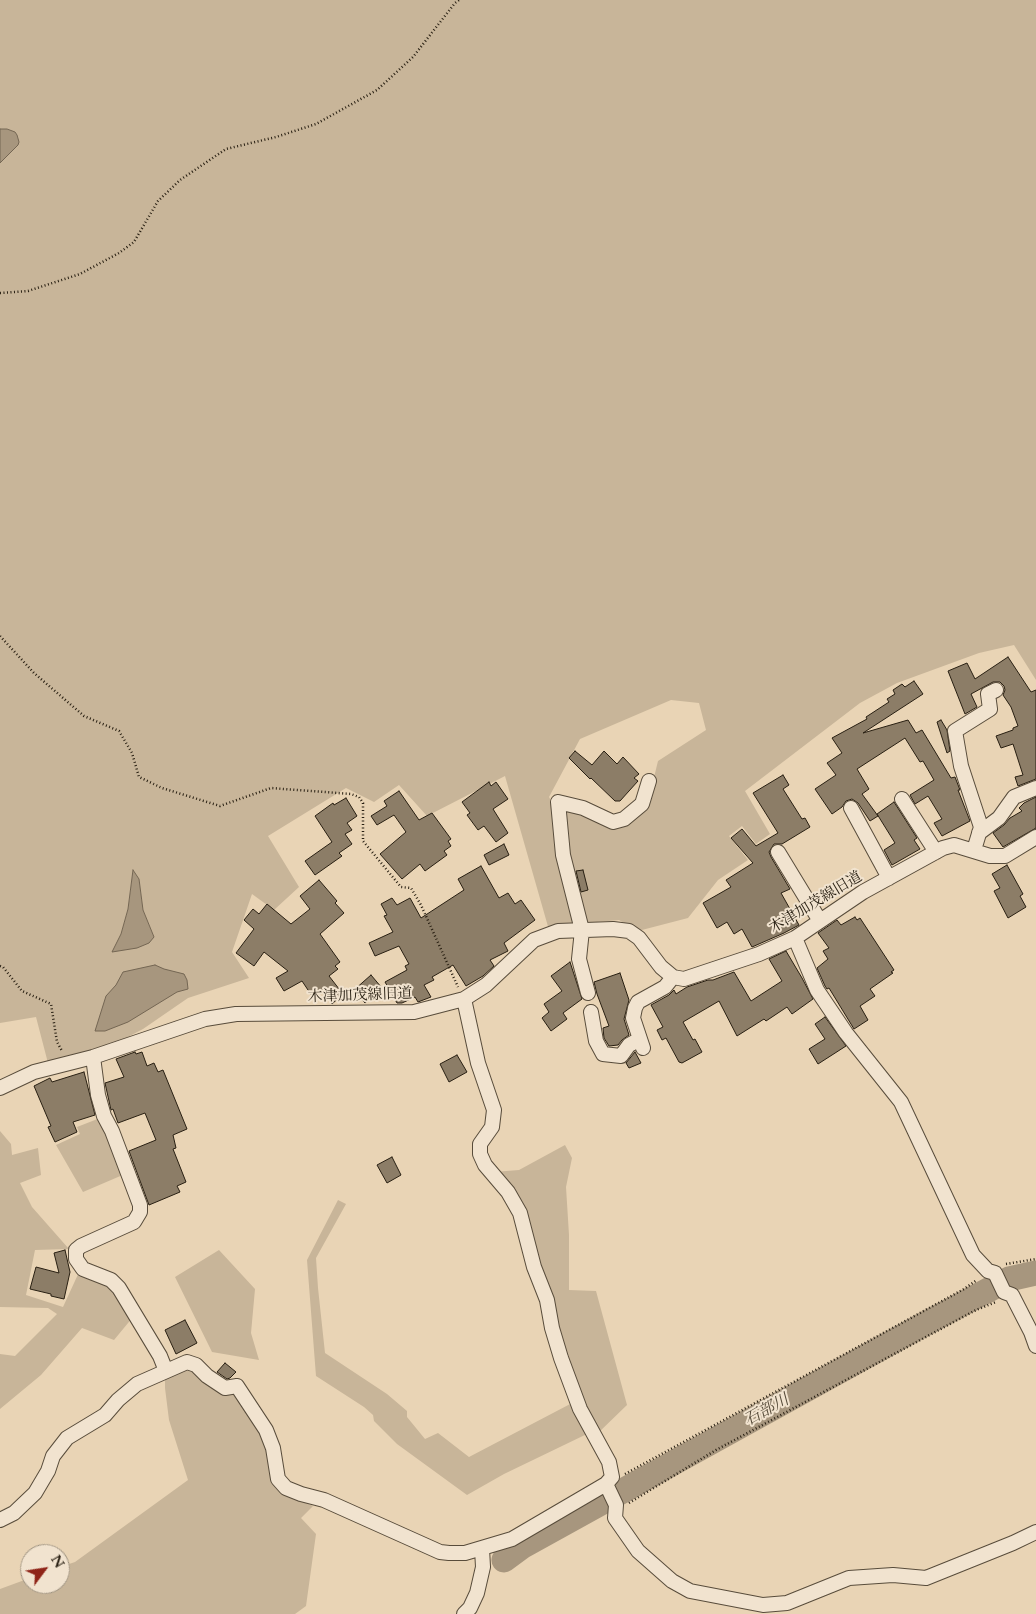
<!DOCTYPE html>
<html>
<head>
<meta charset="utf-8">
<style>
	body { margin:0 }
	#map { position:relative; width:1036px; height:1614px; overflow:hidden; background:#e9d4b5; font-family:Cardo,serif }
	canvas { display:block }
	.north { position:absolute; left:20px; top:1544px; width:50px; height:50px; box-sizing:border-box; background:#f1e3cf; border:1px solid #a19583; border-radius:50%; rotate:59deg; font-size:14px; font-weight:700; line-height:20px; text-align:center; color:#281f12 }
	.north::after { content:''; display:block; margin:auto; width:18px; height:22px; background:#8f2418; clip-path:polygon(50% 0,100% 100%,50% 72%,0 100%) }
</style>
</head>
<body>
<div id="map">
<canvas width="1036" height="1614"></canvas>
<div class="north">N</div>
</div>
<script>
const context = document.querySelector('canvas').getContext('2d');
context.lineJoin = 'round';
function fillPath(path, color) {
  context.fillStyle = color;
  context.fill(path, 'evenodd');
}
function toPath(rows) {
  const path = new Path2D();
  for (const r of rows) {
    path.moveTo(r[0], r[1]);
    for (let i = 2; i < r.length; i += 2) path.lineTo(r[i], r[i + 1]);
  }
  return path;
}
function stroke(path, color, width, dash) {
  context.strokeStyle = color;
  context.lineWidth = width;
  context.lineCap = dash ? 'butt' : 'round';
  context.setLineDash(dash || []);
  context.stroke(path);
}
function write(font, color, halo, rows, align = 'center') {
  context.font = font + ' Cardo,"Noto Serif JP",serif';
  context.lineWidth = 4;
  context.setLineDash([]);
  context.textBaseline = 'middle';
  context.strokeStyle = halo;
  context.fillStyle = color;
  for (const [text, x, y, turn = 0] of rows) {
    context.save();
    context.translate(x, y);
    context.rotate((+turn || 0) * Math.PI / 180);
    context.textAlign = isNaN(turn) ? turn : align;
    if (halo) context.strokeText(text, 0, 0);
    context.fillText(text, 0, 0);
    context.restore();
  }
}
const green = toPath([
	[0,0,1036,0,1036,680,1014,645,979,653,897,683,860,703,745,791,770,834,756,844,742,826,729,836,748,860,718,880,688,918,638,931,619,920,564,925,549,930,505,776,427,816,399,785,374,802,346,788,268,836,299,887,274,910,252,894,232,952,249,978,188,998,143,1029,124,1039,73,1057,48,1063,36,1017,0,1023,0,163,18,145,18,138,15,132,7,129,0,129],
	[671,700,699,703,706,730,658,761,647,806,610,825,584,812,554,806,549,797,580,739],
	[133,870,139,879,143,910,154,937,113,952,121,934,128,909],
	[100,1118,125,1174,83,1192,56,1145,80,1134,77,1127],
	[0,1131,11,1144,12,1155,38,1148,41,1175,20,1183,32,1207,69,1249,35,1250,26,1295,63,1307,80,1270,104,1280,133,1317,114,1340,82,1328,41,1375,0,1409,0,1354,15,1356,57,1314,48,1308,0,1307],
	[565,1145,572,1158,566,1187,569,1235,569,1290,596,1291,627,1405,596,1435,588,1420,532,1249,494,1172,519,1170],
	[338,1200,346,1204,316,1258,318,1288,325,1353,387,1394,407,1411,407,1417,425,1439,438,1433,469,1457,574,1402,589,1433,504,1474,467,1495,397,1444,374,1421,373,1415,364,1407,316,1376,307,1260],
	[219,1250,255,1289,251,1333,259,1360,212,1352,175,1277],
	[182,1365,236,1390,262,1436,282,1493,313,1506,301,1518,316,1534,306,1606,295,1614,0,1614,0,1589,30,1578,30,1584,60,1584,60,1567,75,1562,188,1480,169,1420,165,1388,165,1373]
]);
const water = toPath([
	[0,129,7,129,15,132,17,135,19,142,18,145,0,163,0,129],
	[133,870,139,879,143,910,154,937,149,943,137,948,112,952,121,934,128,909,133,870],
	[155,965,164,969,184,974,187,980,188,989,177,992,128,1022,105,1031,95,1031,106,996,116,985,123,972,155,965]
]);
const river = toPath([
	[504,1560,523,1546,921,1326,1009,1279,1036,1273]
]);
const building = toPath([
	[1008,657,1031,692,1036,690,1036,779,1018,786,1015,777,1023,775,1013,744,1001,748,996,736,1013,730,1013,728,1018,726,1011,707,1003,695,1005,690,1004,686,1000,682,993,682,971,694,977,707,965,714,948,671,967,663,975,679,1008,657],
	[914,681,923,694,863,733,908,720,916,733,922,730,951,778,955,777,960,790,958,790,970,821,942,836,934,823,942,819,928,796,915,804,910,795,934,780,923,761,920,762,905,738,857,769,869,789,862,794,878,816,870,821,858,803,852,799,846,801,842,807,832,814,815,789,836,775,827,763,842,753,832,738,867,719,866,717,889,702,887,699,895,694,893,690,902,684,905,687,914,681],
	[941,720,947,730,950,751,947,753,937,722,941,720],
	[575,751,592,765,604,751,617,764,623,757,639,774,634,778,638,781,620,801,615,801,591,778,590,779,569,758,575,751],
	[783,775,789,785,783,789,802,819,805,818,810,827,782,844,774,844,769,852,771,857,790,889,781,893,799,925,784,933,752,947,742,929,734,934,727,922,717,928,703,903,731,887,726,880,753,863,731,838,742,829,756,846,778,833,753,793,783,775],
	[489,782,491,786,496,782,508,799,493,809,508,833,496,842,484,826,478,830,467,815,470,813,462,802,489,782],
	[399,791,419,820,432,813,451,839,448,841,451,846,444,851,447,855,425,871,420,864,402,879,380,854,406,832,394,815,377,825,371,816,387,806,384,801,399,791],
	[1036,797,1036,828,1003,847,993,833,1004,825,1010,818,1022,811,1019,808,1024,803,1036,797],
	[346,798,357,816,347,823,352,830,345,834,352,844,339,853,342,856,315,875,305,861,332,842,315,816,333,803,334,805,346,798],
	[894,802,917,838,914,840,920,849,892,865,884,850,895,843,877,814,894,802],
	[504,844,509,855,489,865,484,855,504,844],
	[1007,865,1023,894,1020,896,1026,907,1008,918,994,891,1000,888,992,874,1007,865],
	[481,866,499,898,508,893,515,904,521,900,535,920,504,943,508,951,490,960,494,966,483,976,466,986,453,965,432,977,434,980,424,985,431,997,418,1002,415,997,402,1003,397,1003,385,982,407,970,405,966,409,964,399,946,375,956,369,943,393,932,384,916,387,915,381,904,392,898,397,905,410,898,421,918,464,890,458,879,481,866],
	[583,870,588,890,581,892,576,871,583,870],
	[319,880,337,901,335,903,344,913,320,934,340,962,335,966,338,969,329,976,343,994,332,1004,320,990,312,996,302,981,284,991,276,978,288,971,264,952,254,966,236,953,254,929,244,920,253,909,259,914,267,904,291,924,310,909,300,896,319,880],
	[855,917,857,920,860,918,894,970,891,972,893,973,870,989,875,996,860,1006,868,1020,854,1029,829,988,827,989,825,986,817,968,828,959,823,951,829,948,818,933,837,920,841,925,855,917],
	[786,951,802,978,813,999,792,1014,787,1007,766,1021,764,1019,737,1036,719,1001,683,1022,693,1040,695,1039,702,1052,682,1063,679,1062,666,1038,662,1040,657,1030,663,1027,651,1005,669,995,674,990,676,994,687,987,708,980,713,980,734,972,751,1001,782,981,769,959,786,951],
	[570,962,582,999,563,1013,567,1019,551,1031,542,1018,549,1012,544,1004,562,991,551,976,570,962],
	[620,973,629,1000,624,1019,629,1035,622,1040,618,1045,609,1046,604,1038,603,1028,609,1026,597,994,594,982,620,973],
	[371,975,382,988,365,1003,354,990,371,975],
	[825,1017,846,1046,818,1064,809,1049,825,1039,815,1024,825,1017],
	[135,1052,136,1054,142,1052,147,1066,154,1063,158,1072,163,1070,187,1129,173,1135,176,1148,173,1149,186,1182,177,1186,180,1192,149,1205,129,1151,156,1140,145,1113,118,1123,113,1109,111,1110,105,1083,124,1077,116,1059,135,1052],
	[635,1052,641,1063,629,1068,626,1063,635,1052],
	[457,1055,467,1072,449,1082,440,1064,457,1055],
	[84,1072,95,1115,73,1122,77,1132,55,1142,48,1127,51,1126,34,1086,50,1078,52,1082,84,1072],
	[392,1157,401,1175,387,1183,377,1165,392,1157],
	[65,1250,70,1272,64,1299,51,1296,51,1294,30,1289,36,1267,59,1273,54,1253,65,1250],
	[185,1320,197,1343,176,1354,165,1330,185,1320],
	[225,1363,236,1372,230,1378,227,1379,217,1372,225,1363]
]);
const path = toPath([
	[0,293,28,291,80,274,119,253,134,242,158,201,180,180,226,149,276,137,316,124,377,90,413,57,455,3,459,0],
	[0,636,34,673,84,716,119,731,132,753,139,777,162,788,220,806,271,788,351,794,359,797,363,803,363,841,401,887,411,888,421,905,458,987],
	[0,966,3,967,22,991,51,1004,57,1042,62,1051],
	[1006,1264,1036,1259],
	[625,1474,964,1289,977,1280],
	[629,1503,716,1450,976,1310,996,1302]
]);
const minor = toPath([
	[902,799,936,852],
	[851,808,889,878],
	[979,833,999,818,1014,797,1036,788],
	[974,850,981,827,961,766,955,731,990,709,988,694,996,690],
	[778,852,820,921],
	[795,938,817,990,846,1033,901,1102,973,1255,988,1271,995,1273,1004,1292,1012,1295,1031,1332,1036,1346],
	[588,993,579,959,582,930,563,855,558,802,583,808,613,822,624,819,642,804,649,781],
	[591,1012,596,1041,603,1054,621,1056,629,1045,640,1039],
	[643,1048,633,1018,635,1008,638,1002,665,987,673,977],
	[93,1057,98,1095,104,1116,112,1131,140,1205,140,1212,134,1222,81,1246,76,1250,76,1259,83,1269,111,1280,119,1288,160,1356,166,1371],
	[0,1088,34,1072,93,1057,205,1019,236,1014,414,1012,464,999,486,985,534,940,558,931,613,929,629,931,639,938,661,967,673,977,684,979,759,954,795,938,863,892,943,848,954,845,990,856,1005,856,1036,837],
	[606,1484,616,1505,615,1518,638,1551,672,1581,690,1591,763,1605,787,1603,849,1578,893,1575,926,1578,1013,1543,1036,1532],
	[0,1520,14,1513,35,1493,48,1471,53,1456,67,1438,105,1415,118,1400,137,1384,187,1362,196,1365,207,1376,225,1388,237,1386,266,1430,273,1448,278,1479,286,1488,301,1494,324,1500,440,1552,449,1553,465,1553,512,1539,606,1484,612,1477,609,1462,580,1409,561,1358,552,1328,547,1300,534,1267,520,1213,508,1192,485,1165,480,1154,480,1144,492,1127,494,1110,478,1063,464,999],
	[464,1614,470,1608,477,1593,483,1567,482,1549]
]);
const streetNames = [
	["木津加茂線旧道",816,903,-31],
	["木津加茂線旧道",360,996,-2]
];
const waterNames = [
	["石部川",767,1411,-29]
];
fillPath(green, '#c8b599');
fillPath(water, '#a7967e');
stroke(water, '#746653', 1);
stroke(river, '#a7967e', 25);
fillPath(building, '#8c7d67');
stroke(building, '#281f12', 1);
stroke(minor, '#584c3b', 16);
stroke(path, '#281f12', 2.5, [1, 2.5]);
stroke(minor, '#f1e3cf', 14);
write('15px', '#281f12', '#f1e3cf', streetNames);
write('italic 16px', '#544938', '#f1e3cf', waterNames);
</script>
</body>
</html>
